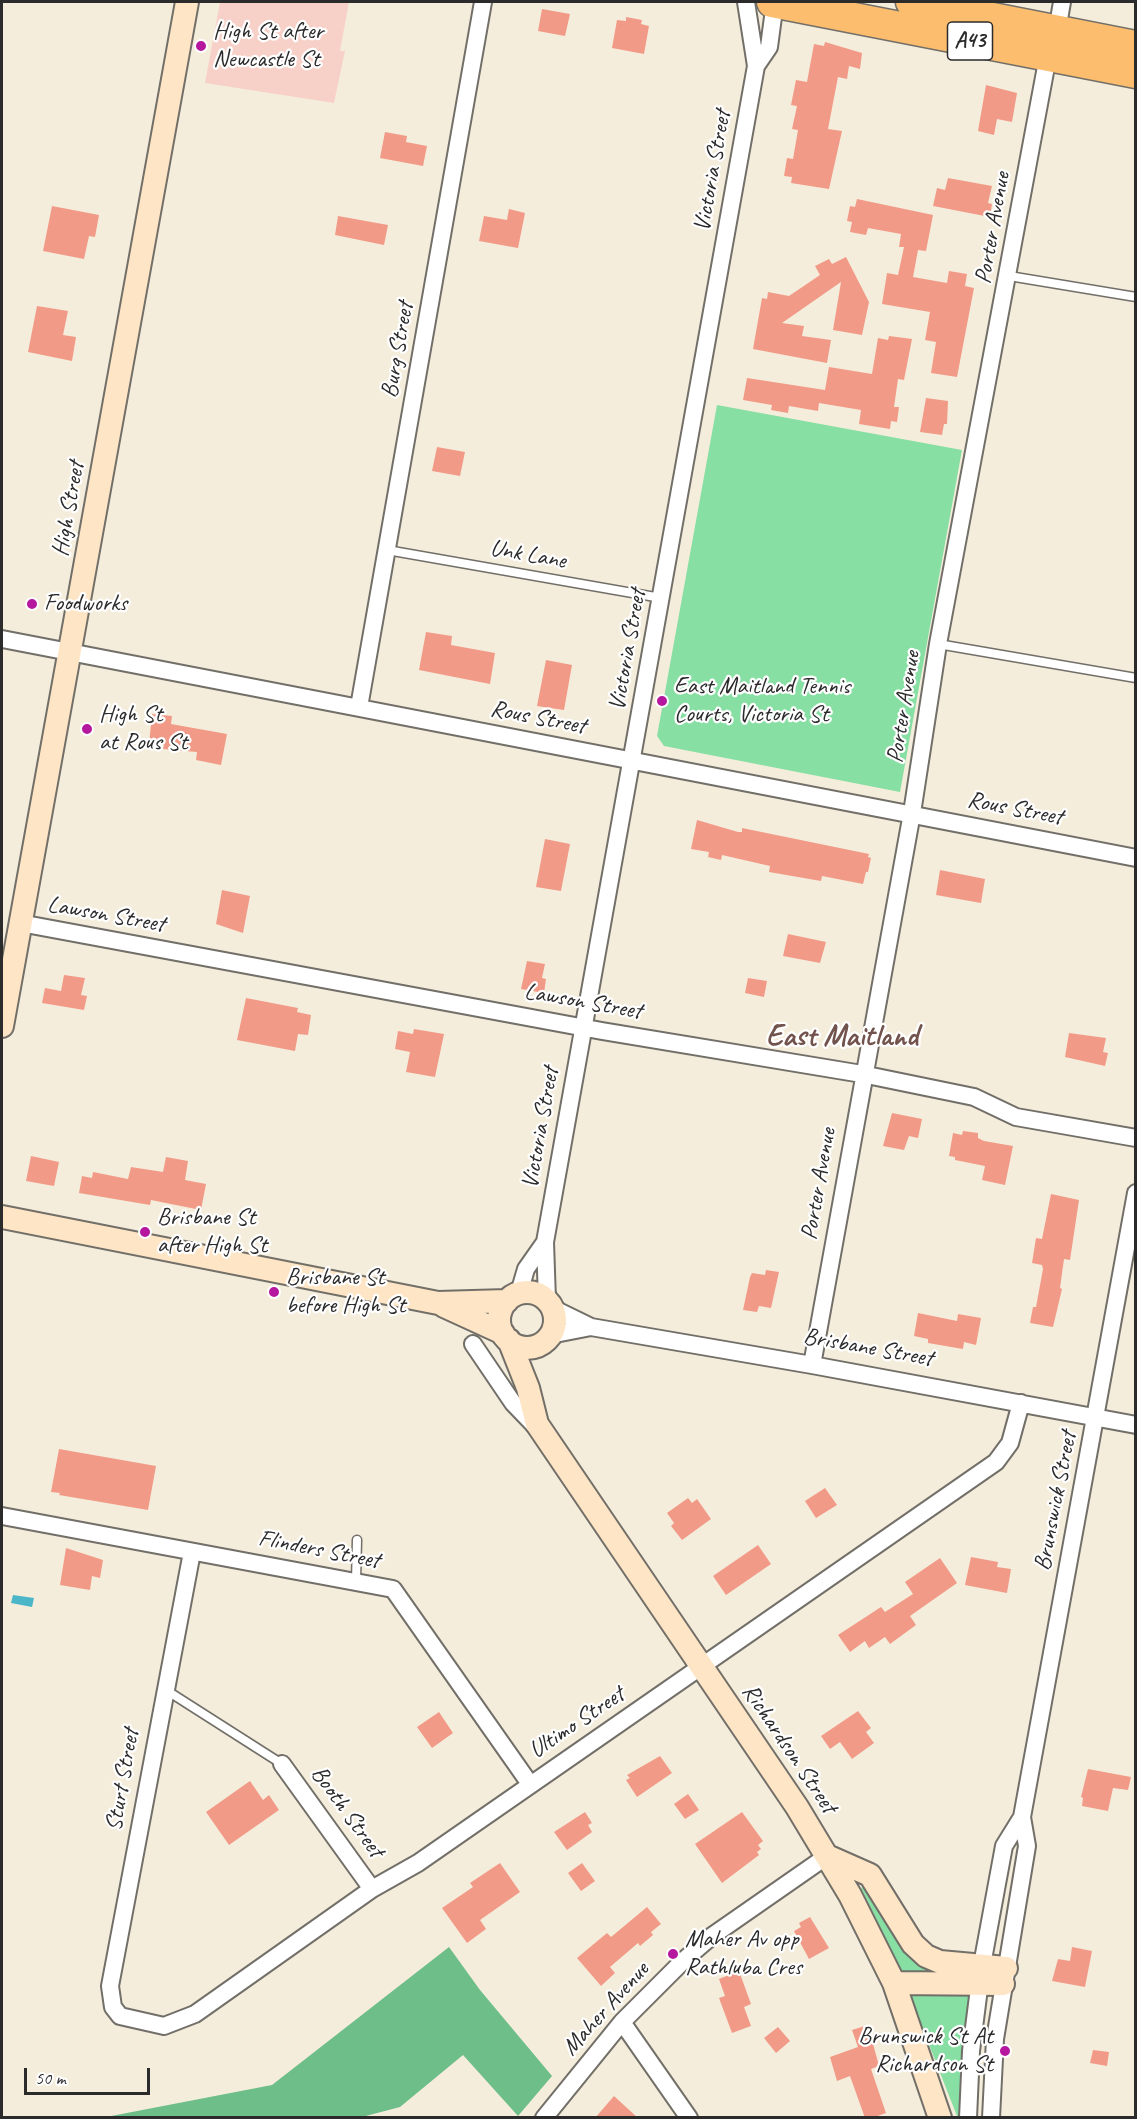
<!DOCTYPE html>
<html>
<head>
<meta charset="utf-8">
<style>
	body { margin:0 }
	#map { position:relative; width:1137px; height:2119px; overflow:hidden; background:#f5eddb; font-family:Caveat,sans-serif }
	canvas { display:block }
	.frame { position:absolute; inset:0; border:3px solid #2b2b2b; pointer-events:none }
	.scale { position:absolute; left:24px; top:2068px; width:126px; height:27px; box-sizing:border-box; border:3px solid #2b2b2b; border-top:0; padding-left:8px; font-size:18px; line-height:21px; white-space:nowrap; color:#2b2b2b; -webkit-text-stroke:4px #fff; paint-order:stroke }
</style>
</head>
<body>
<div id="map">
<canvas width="1137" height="2119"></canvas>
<div class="frame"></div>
<div class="scale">50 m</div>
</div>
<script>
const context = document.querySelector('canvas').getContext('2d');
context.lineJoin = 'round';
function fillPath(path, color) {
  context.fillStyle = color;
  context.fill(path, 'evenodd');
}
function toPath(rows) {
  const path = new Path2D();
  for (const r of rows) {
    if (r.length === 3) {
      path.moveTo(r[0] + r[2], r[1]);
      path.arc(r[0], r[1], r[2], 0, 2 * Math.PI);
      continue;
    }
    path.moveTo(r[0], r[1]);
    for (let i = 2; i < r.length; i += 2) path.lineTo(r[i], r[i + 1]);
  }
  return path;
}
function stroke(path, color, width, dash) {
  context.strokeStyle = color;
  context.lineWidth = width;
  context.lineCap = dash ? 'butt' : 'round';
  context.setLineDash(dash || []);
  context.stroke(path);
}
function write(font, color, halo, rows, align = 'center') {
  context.font = font + ' Caveat,sans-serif';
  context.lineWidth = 4.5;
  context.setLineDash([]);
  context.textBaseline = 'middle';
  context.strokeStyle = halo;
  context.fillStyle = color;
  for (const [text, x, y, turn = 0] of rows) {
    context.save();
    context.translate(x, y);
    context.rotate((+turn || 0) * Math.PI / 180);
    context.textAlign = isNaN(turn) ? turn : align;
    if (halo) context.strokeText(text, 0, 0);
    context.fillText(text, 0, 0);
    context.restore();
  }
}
const built = toPath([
	[220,2,349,2,340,51,345,51,334,103,205,83]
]);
const green = toPath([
	[717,405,962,450,900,792,664,746,657,736],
	[864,1886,910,1950,965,1974,903,1974,861,1888],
	[908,1991,971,1993,960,2117,957,2116]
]);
const forest = toPath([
	[449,1947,480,1990,552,2076,518,2116,463,2055,400,2107,362,2117,106,2117,272,2085]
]);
const water = toPath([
	[13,1595,34,1598,32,1607,11,1603]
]);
const building = toPath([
	[542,9,570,14,565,36,538,31],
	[626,17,642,20,641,24,649,26,644,54,612,48,617,20,626,21],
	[825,42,862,53,860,69,849,66,847,79,838,77,828,129,842,131,829,189,791,183,792,177,784,176,787,158,793,159,798,130,792,129,797,106,791,105,796,80,807,82,814,44,824,46],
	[986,85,1017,93,1012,122,997,119,994,135,978,131],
	[385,132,407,136,406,142,427,146,423,166,380,158],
	[948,178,992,186,988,203,992,204,990,217,933,206,937,188,945,190],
	[857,199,933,215,926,251,918,250,913,277,947,283,949,271,967,274,965,286,974,288,957,377,931,373,936,342,925,340,930,312,882,304,887,273,898,275,904,247,899,247,901,234,868,228,866,235,850,232,852,222,847,221,850,206,855,207],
	[52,206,99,215,95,237,89,236,84,259,43,251],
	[509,209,525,213,518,248,479,241,484,216,507,220],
	[338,216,388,225,384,245,335,235],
	[846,257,869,302,862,335,833,330,841,282,782,323,804,326,802,336,831,340,827,363,753,349,762,298,767,299,768,292,789,296,820,275,815,266,829,259,832,264],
	[37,306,68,311,63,335,76,337,72,361,28,352],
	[889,336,912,339,904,380,898,379,894,407,899,407,897,422,891,421,890,429,859,424,861,410,819,403,818,411,789,406,788,413,771,410,772,405,743,400,747,378,825,390,829,367,872,374,878,338,888,340],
	[926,398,948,401,947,424,944,424,942,435,920,432],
	[437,447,465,452,460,476,432,471],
	[426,632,452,636,451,645,495,653,490,684,419,670],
	[546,660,572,665,564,710,537,706],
	[152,714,172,716,171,724,227,734,221,765,196,760,197,752,163,749,164,745,149,744],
	[697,820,738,832,742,832,742,828,869,854,868,857,871,858,868,872,866,872,863,884,822,876,821,881,769,872,770,866,722,855,721,860,708,857,709,852,691,849],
	[545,839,570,844,561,891,536,887],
	[940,870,985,879,981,903,936,895],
	[222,890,250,896,243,933,216,924],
	[788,934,826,942,820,963,783,956],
	[527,961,545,964,542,978,546,979,544,993,521,989],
	[64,975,85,978,81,995,87,996,84,1010,42,1003,45,988,61,991],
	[748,978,767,981,764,997,745,993],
	[246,998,298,1008,297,1012,311,1015,308,1035,298,1034,295,1051,237,1040],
	[414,1029,444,1034,435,1077,406,1072,410,1052,395,1049,398,1031,413,1034],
	[1069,1033,1106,1038,1103,1052,1108,1053,1105,1066,1065,1057],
	[892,1113,922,1119,918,1138,909,1136,904,1150,883,1146],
	[963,1131,978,1133,978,1138,984,1141,1013,1146,1005,1185,982,1180,985,1166,955,1160,955,1157,949,1156,953,1133,962,1135],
	[31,1156,59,1162,54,1186,26,1181],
	[166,1157,188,1161,185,1180,206,1184,201,1210,151,1200,150,1205,79,1193,82,1176,92,1178,93,1172,128,1179,131,1167,163,1172],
	[1051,1194,1079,1200,1070,1260,1064,1259,1060,1288,1062,1289,1053,1327,1030,1323,1033,1307,1036,1307,1043,1269,1042,1265,1032,1263,1036,1238,1042,1239],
	[766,1270,779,1272,771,1308,759,1306,757,1312,743,1310,750,1277,752,1273,765,1275],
	[918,1313,957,1321,958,1314,981,1318,976,1345,964,1342,963,1349,928,1343,928,1339,914,1336],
	[59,1449,156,1466,148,1510,59,1495,60,1493,51,1492],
	[825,1488,837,1505,816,1518,805,1501],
	[688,1498,692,1503,697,1499,711,1519,682,1540,671,1526,674,1523,667,1513],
	[758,1545,771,1564,726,1595,713,1576],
	[66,1548,103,1560,100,1578,92,1576,90,1590,60,1585],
	[971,1557,998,1562,997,1567,1011,1569,1007,1593,965,1585],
	[940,1558,957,1583,910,1616,916,1625,890,1644,885,1637,869,1648,865,1641,850,1652,838,1635,881,1607,885,1612,913,1594,905,1582],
	[858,1711,871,1728,866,1732,874,1743,852,1759,840,1742,830,1749,821,1736],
	[439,1712,453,1733,432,1748,417,1727],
	[660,1756,672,1773,637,1797,626,1780,630,1778,627,1775],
	[1088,1769,1131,1777,1128,1790,1113,1788,1108,1811,1082,1806,1083,1798,1081,1797],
	[250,1781,263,1800,269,1795,279,1810,229,1845,206,1812],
	[688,1794,699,1810,685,1819,674,1804],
	[585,1812,592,1823,588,1825,592,1832,567,1850,554,1832],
	[742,1812,763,1841,758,1845,761,1849,757,1852,759,1855,722,1883,695,1844],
	[500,1863,520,1892,480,1920,486,1929,467,1943,442,1908,473,1887,470,1883],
	[582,1863,595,1881,581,1891,568,1873],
	[647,1907,661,1924,651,1932,653,1935,640,1946,638,1943,610,1967,615,1973,601,1986,577,1958,607,1933,611,1937],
	[810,1917,829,1948,809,1959,794,1931,801,1927,799,1923],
	[1072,1947,1092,1951,1085,1987,1052,1981,1058,1959,1070,1961],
	[739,1971,751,2004,744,2007,751,2026,732,2033,719,1998,725,1996,719,1979],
	[868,2025,879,2066,871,2069,886,2113,872,2118,865,2118,850,2076,837,2081,830,2057,858,2047,852,2030],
	[778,2027,790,2041,776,2053,764,2038],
	[1093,2050,1109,2052,1107,2066,1090,2063],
	[614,2096,638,2118,595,2118]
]);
const lane = toPath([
	[1009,276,1136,297],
	[387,550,661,598],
	[938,644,1136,678],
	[356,1581,357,1540],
	[166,1690,282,1764]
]);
const street = toPath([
	[1057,31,1062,2],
	[756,66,769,47,775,2],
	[2,639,1136,858],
	[359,707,483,2],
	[20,923,602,1031,862,1074,974,1097,1016,1117,1136,1138],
	[519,1293,526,1269,545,1242],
	[547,1300,545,1242,756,66,746,2],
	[552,1308,591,1327,812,1365,1136,1425],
	[550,1335,591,1327],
	[473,1344,513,1403,538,1429],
	[812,1365,912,813,938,644,1048,56],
	[2,1516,393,1589,530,1784],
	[192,1552,110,1986,113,2007,120,2016,164,2026,195,2014,372,1889,418,1863,996,1462,1010,1443,1021,1403],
	[282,1764,372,1889],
	[622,2022,689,2118],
	[544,2118,622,2022,684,1960,712,1936,827,1856],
	[968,2118,971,2051,982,1965,1004,1846,1022,1817,1136,1193],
	[991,2118,995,2039,1027,1846,1022,1817]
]);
const secondary = toPath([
	[2,1026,187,2],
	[2,1217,438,1303,507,1301],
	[527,1320,28],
	[444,1306,503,1333],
	[509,1340,528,1388,537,1424,797,1807,850,1895,894,1983,940,2118],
	[827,1856,870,1875,913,1944,926,1956,940,1962,1006,1968],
	[894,1983,1003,1984]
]);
const highway = toPath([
	[772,2,1136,73],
	[911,2,1136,46]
]);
const markers = [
	[201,46,6,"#b5179e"],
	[32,604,6,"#b5179e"],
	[662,701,6,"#b5179e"],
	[87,729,6,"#b5179e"],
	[145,1232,6,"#b5179e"],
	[274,1292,6,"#b5179e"],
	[673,1954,6,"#b5179e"],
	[1005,2051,6,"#b5179e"]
];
const shields = [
	[970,41,45]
];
const shieldNames = [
	["A43",970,41]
];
const poiNames = [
	["High St after",213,32],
	["Newcastle St",213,60],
	["Foodworks",44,604],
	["East Maitland Tennis",674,687],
	["Courts, Victoria St",674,715],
	["High St",99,715],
	["at Rous St",99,743],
	["Brisbane St",157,1218],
	["after High St",157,1246],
	["Brisbane St",286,1278],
	["before High St",286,1306],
	["Maher Av opp",685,1940],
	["Rathluba Cres",685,1968],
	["Brunswick St At",993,2037,"right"],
	["Richardson St",993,2065,"right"]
];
const streetNames = [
	["Victoria Street",713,171,-80],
	["Porter Avenue",993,228,-80],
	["Burg Street",398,350,-80],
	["High Street",69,509,-80],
	["Unk Lane",528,555,10],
	["Victoria Street",628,650,-80],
	["Porter Avenue",904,707,-81],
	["Rous Street",538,718,11],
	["Rous Street",1015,809,11],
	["Lawson Street",106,915,10],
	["Lawson Street",583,1002,10],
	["Victoria Street",541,1128,-80],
	["Porter Avenue",819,1184,-80],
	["Brisbane Street",868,1348,10],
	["Brunswick Street",1056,1501,-79],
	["Flinders Street",319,1550,11],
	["Ultimo Street",577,1723,-34],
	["Richardson Street",789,1749,56],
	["Sturt Street",123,1780,-80],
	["Booth Street",347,1812,54],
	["Maher Avenue",606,2009,-48]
];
const districtNames = [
	["East Maitland",842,1037]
];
fillPath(built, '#f7d1c7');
fillPath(green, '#87dfa3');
fillPath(forest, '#6dbe89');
fillPath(water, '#4cb6c9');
fillPath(building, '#f29a88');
stroke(lane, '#726f69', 11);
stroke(street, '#726f69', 20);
stroke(secondary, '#726f69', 26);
stroke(highway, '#726f69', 33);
stroke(lane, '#fff', 8);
stroke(street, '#fff', 16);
stroke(secondary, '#fee5c5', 22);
stroke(highway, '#fcbd6e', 30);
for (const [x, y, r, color] of markers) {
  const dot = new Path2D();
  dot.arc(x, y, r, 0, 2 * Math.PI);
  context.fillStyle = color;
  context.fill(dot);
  stroke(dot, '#fff', 2);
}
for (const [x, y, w] of shields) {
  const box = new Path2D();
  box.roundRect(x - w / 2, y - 19, w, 38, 4.5);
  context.fillStyle = '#fff';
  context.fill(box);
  stroke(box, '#2b2b2b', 1.5);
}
write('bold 22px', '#2b2b2b', null, shieldNames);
write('24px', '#2b2b2b', '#fff', poiNames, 'left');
write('24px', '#2b2b2b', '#fff', streetNames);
write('bold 30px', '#71524c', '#fff', districtNames);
</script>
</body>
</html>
